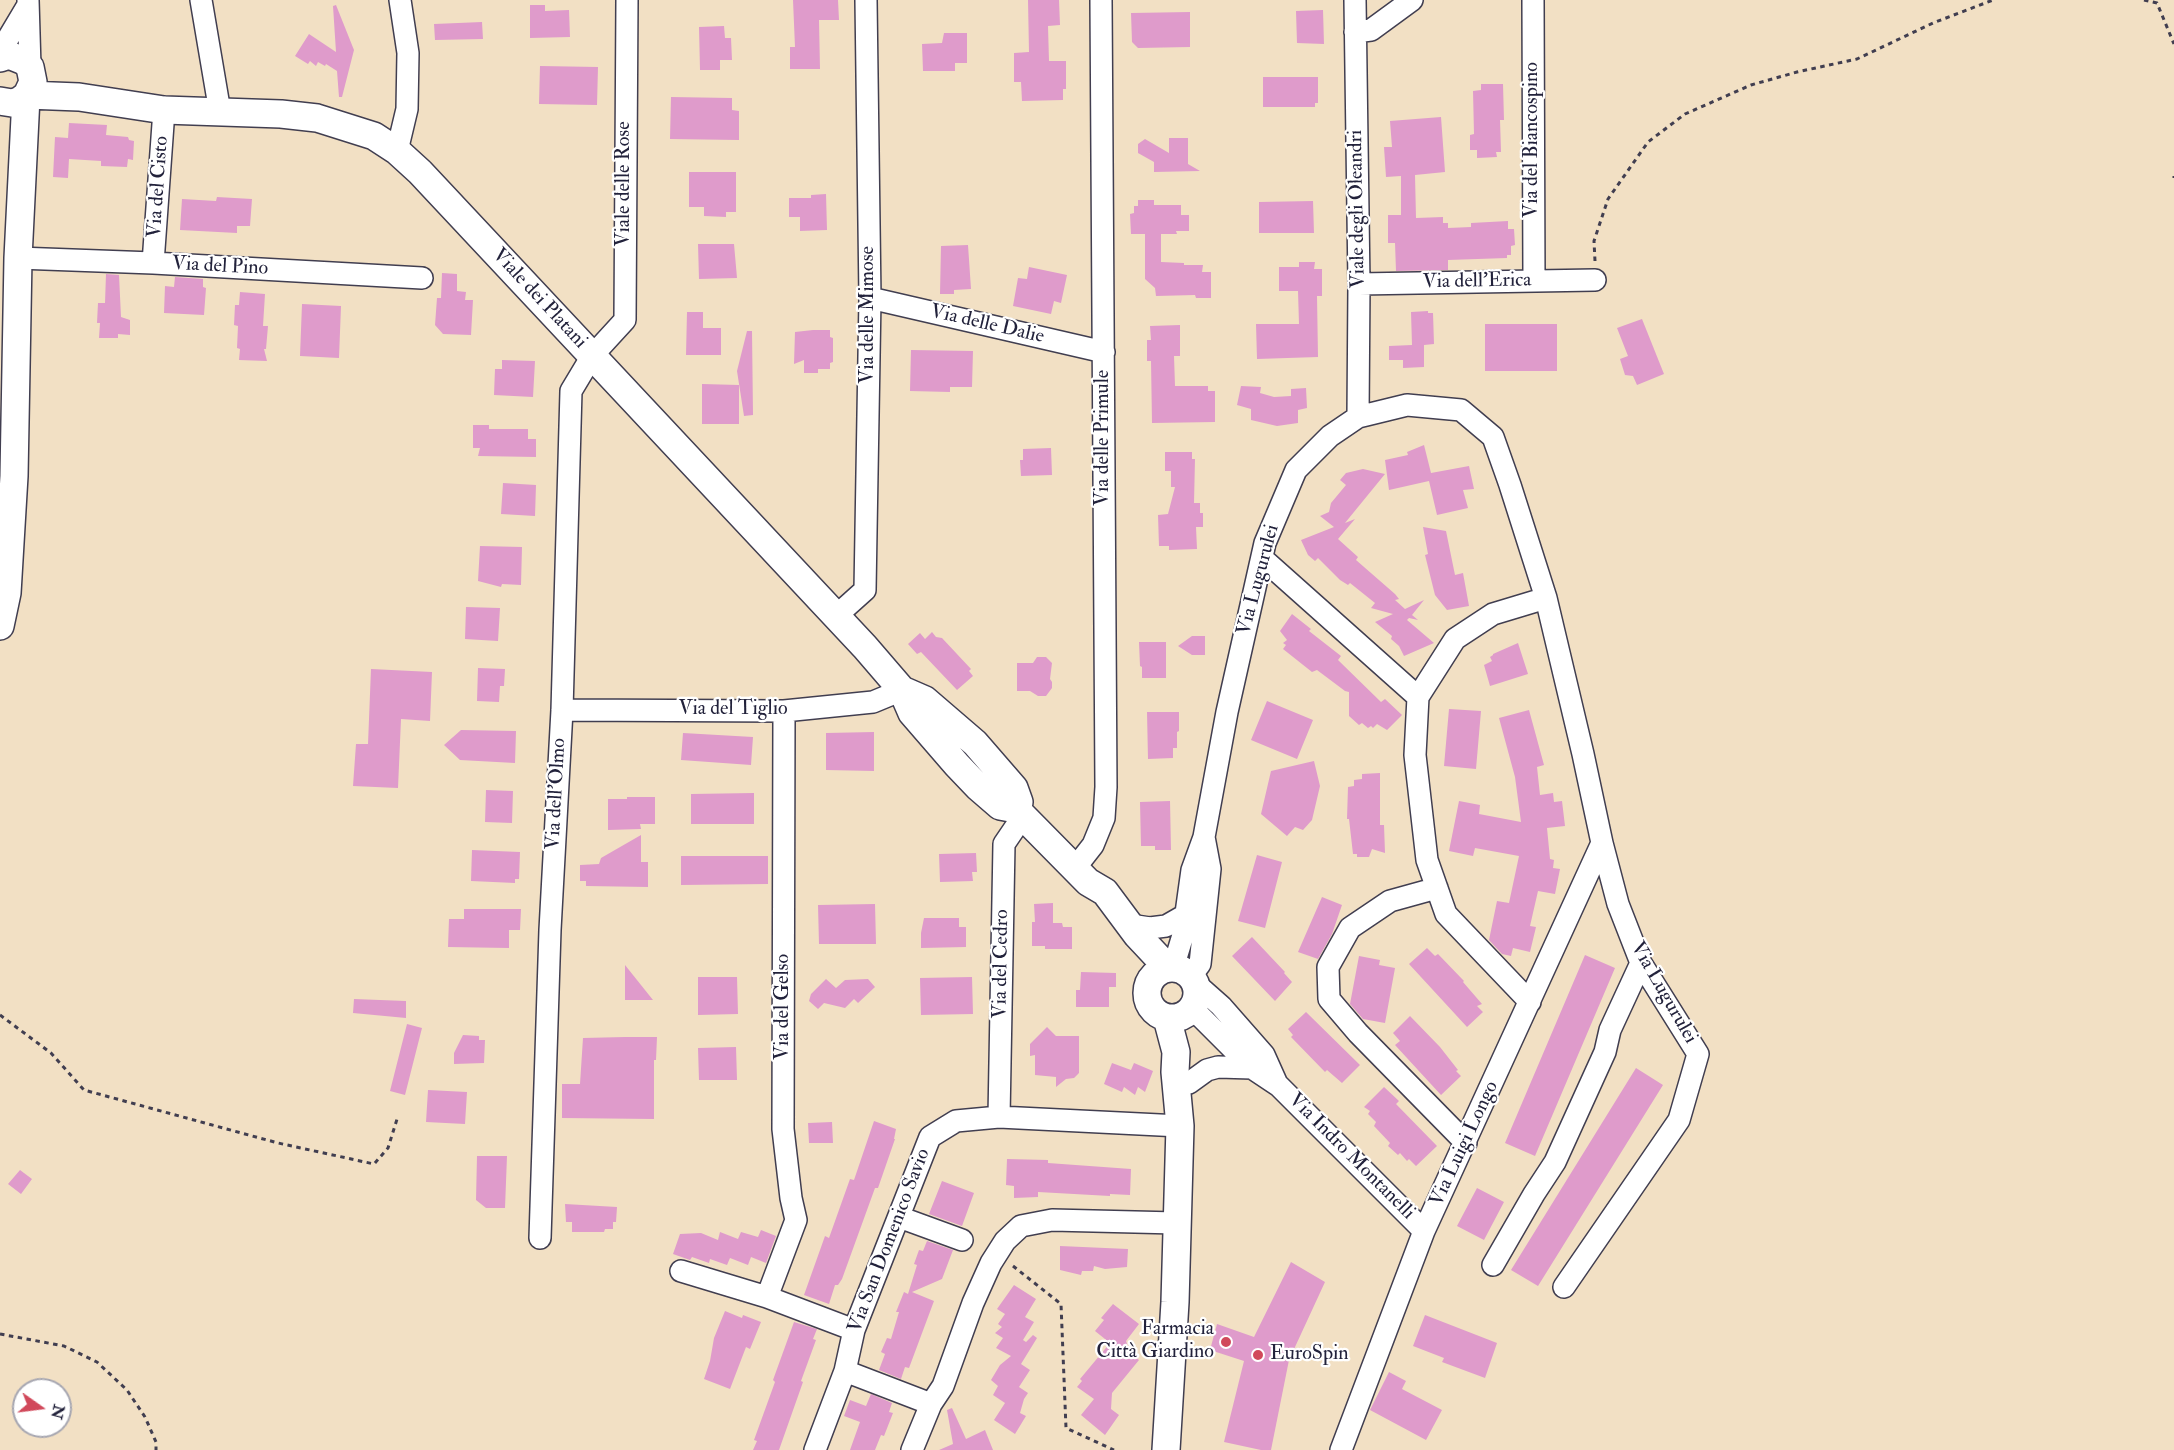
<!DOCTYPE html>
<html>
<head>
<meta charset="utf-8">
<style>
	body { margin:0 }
	#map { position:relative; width:2174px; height:1450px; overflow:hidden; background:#f2e0c4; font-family:"IM FELL Double Pica",serif }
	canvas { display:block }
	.north { position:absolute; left:12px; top:1378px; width:60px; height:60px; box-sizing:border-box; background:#fff; border:2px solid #a7a7b1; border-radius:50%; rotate:104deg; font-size:16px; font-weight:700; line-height:24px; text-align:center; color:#22223b }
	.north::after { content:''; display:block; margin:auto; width:21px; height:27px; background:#d1495b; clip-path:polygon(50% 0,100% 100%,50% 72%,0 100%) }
</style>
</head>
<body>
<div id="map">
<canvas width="2174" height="1450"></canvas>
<div class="north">N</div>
</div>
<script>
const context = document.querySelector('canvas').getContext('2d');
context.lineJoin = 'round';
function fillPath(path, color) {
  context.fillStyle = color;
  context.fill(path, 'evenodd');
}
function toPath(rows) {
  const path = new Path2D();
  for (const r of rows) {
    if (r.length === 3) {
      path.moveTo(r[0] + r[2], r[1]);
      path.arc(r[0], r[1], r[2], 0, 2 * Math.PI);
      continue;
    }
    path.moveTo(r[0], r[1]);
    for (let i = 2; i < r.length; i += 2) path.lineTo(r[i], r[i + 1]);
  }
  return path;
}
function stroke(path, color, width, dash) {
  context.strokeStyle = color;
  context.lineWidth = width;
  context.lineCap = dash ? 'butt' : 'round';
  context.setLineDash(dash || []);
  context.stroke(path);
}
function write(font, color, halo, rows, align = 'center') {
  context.font = font + ' "IM FELL Double Pica",serif';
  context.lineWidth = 4.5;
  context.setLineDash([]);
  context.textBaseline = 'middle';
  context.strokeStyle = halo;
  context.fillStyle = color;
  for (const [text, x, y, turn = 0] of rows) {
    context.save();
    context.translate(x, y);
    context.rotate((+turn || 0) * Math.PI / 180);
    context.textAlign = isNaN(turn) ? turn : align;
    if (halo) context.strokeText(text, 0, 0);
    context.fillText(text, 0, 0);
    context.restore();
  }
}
const building = toPath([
	[793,0,838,0,839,20,819,20,820,69,790,69,790,47,795,47],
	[1028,0,1059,0,1060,25,1048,26,1049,61,1066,61,1066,89,1063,89,1063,100,1022,101,1021,82,1014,82,1014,53,1029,52],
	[336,5,354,50,342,97,339,97,337,71,326,64,325,66,318,62,316,66,310,61,308,64,295,56,309,34,336,52,333,6],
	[530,5,545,5,545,11,569,10,570,37,530,38],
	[1323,10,1324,44,1297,43,1296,11],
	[1190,12,1190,47,1138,48,1132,42,1131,13],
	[482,22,483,39,435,40,434,24],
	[724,26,725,38,731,38,732,60,720,60,720,70,700,70,699,27],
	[944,33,967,33,967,63,955,63,955,71,923,71,922,44,942,43],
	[540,66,598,67,597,105,539,104],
	[1263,77,1318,77,1318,103,1315,103,1315,107,1263,107],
	[1481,84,1503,84,1504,120,1500,120,1501,152,1496,152,1497,157,1477,158,1477,150,1470,150,1470,135,1474,134,1473,91,1481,90],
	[671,97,732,98,732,110,739,111,739,140,670,139],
	[1441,117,1445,172,1415,175,1416,218,1443,217,1443,223,1448,223,1448,228,1471,227,1471,223,1508,221,1508,229,1514,229,1515,245,1511,246,1511,255,1507,255,1507,258,1448,260,1448,270,1396,271,1395,243,1388,243,1388,215,1401,215,1401,176,1386,177,1384,147,1392,147,1390,121],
	[69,123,107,125,106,135,128,137,129,140,134,141,133,160,128,159,127,167,101,166,101,161,69,159,68,178,53,177,55,137,68,138],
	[1169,138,1188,138,1188,164,1200,171,1154,172,1154,162,1138,153,1138,144,1145,139,1169,153],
	[689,172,736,172,736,212,726,212,726,217,704,216,704,207,689,207],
	[826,194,827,230,800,231,800,217,789,217,789,198,811,198,811,195],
	[217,197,252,199,250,226,237,226,237,233,180,230,182,199,216,201],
	[1138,200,1154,200,1154,205,1181,205,1181,215,1189,215,1189,231,1176,231,1177,234,1161,234,1161,262,1184,263,1184,265,1203,265,1202,272,1211,272,1211,298,1196,298,1195,295,1156,296,1155,288,1145,279,1145,234,1131,234,1130,214,1134,213,1134,206,1138,206],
	[1313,201,1314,233,1259,233,1259,202],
	[698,244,734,244,737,278,699,279],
	[968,245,971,289,954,290,954,294,940,294,941,246],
	[1299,262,1315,262,1314,269,1322,269,1322,296,1317,296,1318,357,1257,359,1256,324,1299,324,1298,291,1279,291,1279,267,1299,267],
	[1029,267,1067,275,1061,303,1054,301,1051,314,1013,306,1018,278,1027,279],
	[442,273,457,274,457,291,466,292,465,300,473,300,471,335,443,334,435,325,437,298,441,298],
	[106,274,119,275,121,317,130,320,130,335,118,334,118,338,99,338,100,323,97,323,98,303,105,303],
	[175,277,203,279,203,287,206,288,204,315,164,313,165,286,174,287],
	[240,292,265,294,263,326,268,326,266,349,264,349,267,361,239,360,240,349,237,348,238,326,234,325,235,305,239,305],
	[302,304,341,306,339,358,300,356],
	[1428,311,1428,313,1433,313,1434,344,1424,345,1424,367,1403,368,1403,360,1389,360,1389,346,1412,345,1411,312],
	[687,312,703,312,703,328,721,328,721,355,686,355],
	[1642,319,1664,374,1637,385,1633,376,1625,375,1620,359,1628,356,1617,328],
	[1485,324,1557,324,1557,371,1485,371],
	[1180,325,1180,356,1174,356,1175,386,1208,386,1208,391,1215,391,1215,422,1152,423,1151,361,1147,361,1147,340,1151,340,1150,326],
	[813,330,830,330,830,337,833,338,833,362,830,363,830,369,818,369,818,373,804,373,804,360,794,364,795,332],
	[747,331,752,331,753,415,744,416,737,371],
	[911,350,973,351,972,387,950,387,950,392,910,391],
	[502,360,535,361,533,397,494,395,495,369,502,369],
	[702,384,739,385,739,424,702,424],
	[1241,386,1261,387,1260,393,1274,397,1291,396,1291,389,1306,388,1307,408,1298,410,1298,423,1277,426,1251,420,1251,409,1237,405],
	[473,425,489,425,489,429,528,429,528,439,536,439,536,457,478,456,480,448,473,448],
	[1424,445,1431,473,1469,466,1474,489,1463,490,1468,508,1437,515,1429,481,1389,490,1385,460,1408,455,1407,452],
	[1051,448,1052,475,1021,476,1020,460,1023,460,1023,449],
	[1165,452,1192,452,1192,459,1195,459,1194,503,1200,503,1200,513,1203,513,1203,527,1196,527,1197,549,1169,550,1169,546,1159,546,1158,515,1168,514,1175,487,1171,487,1171,471,1165,471],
	[1363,469,1385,474,1345,523,1355,519,1338,539,1358,557,1356,560,1395,594,1399,599,1395,600,1405,609,1424,600,1412,615,1418,620,1409,618,1407,620,1434,643,1404,656,1399,646,1391,639,1392,636,1375,622,1393,614,1371,608,1375,603,1350,583,1348,585,1340,580,1318,558,1315,561,1308,555,1301,540,1334,527,1320,516,1329,512,1331,503,1346,485,1340,480,1346,473],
	[503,483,536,485,535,516,501,514],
	[1423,527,1446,531,1455,575,1463,573,1469,606,1447,610,1435,595,1425,555,1428,554],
	[480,546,522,547,521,585,502,584,501,587,478,581],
	[466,607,500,608,498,641,465,639],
	[1292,614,1311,629,1309,631,1341,656,1338,660,1381,702,1385,699,1402,715,1387,730,1377,724,1373,728,1371,726,1368,728,1362,723,1359,725,1349,716,1349,692,1345,691,1317,670,1312,672,1283,649,1286,645,1283,643,1287,640,1280,631],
	[932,632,936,637,942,638,971,669,969,671,973,676,957,690,921,652,917,654,908,644,920,633,925,639],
	[1192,636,1205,636,1205,655,1192,655,1178,646],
	[1139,642,1166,642,1166,678,1142,678,1142,667,1140,666],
	[1518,643,1528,674,1490,686,1484,665,1492,661,1490,657,1493,655,1493,654],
	[1037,657,1046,657,1052,663,1050,679,1052,682,1052,688,1046,696,1038,696,1030,691,1017,691,1017,663,1033,663],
	[478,668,505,669,504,686,500,686,499,702,477,701],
	[371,669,432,672,430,721,401,719,398,788,353,786,356,744,368,744],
	[1267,701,1313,720,1297,759,1251,740],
	[1449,709,1481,711,1476,769,1444,766],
	[1529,710,1544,765,1537,767,1540,795,1553,793,1554,802,1562,801,1565,826,1547,828,1550,859,1554,860,1553,868,1560,869,1555,894,1538,891,1530,926,1536,927,1530,952,1513,948,1511,956,1502,954,1489,940,1497,901,1509,903,1519,856,1475,848,1473,856,1449,851,1459,801,1480,805,1479,814,1521,822,1515,777,1499,718],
	[1147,712,1179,712,1179,731,1177,732,1177,748,1173,748,1173,758,1148,759],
	[461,730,516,731,515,763,460,760,444,745],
	[874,732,874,771,826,770,826,733],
	[683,733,753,737,751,765,681,760],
	[1314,761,1320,786,1312,820,1303,830,1295,827,1287,836,1261,814,1271,771],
	[1380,773,1380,825,1384,825,1385,853,1372,849,1369,857,1357,857,1357,854,1353,854,1349,819,1347,819,1348,787,1354,786,1354,780,1362,779,1362,774],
	[486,790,513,791,512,823,485,822],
	[754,793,754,824,691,824,691,794],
	[627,797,655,797,655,824,640,824,641,829,608,830,608,799,627,799],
	[1170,801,1171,850,1155,850,1155,846,1141,846,1140,802],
	[641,835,641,862,648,862,648,887,586,886,586,881,580,881,580,865,599,864,601,858],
	[472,850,520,852,519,879,515,879,515,883,471,881],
	[976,853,977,872,972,872,973,881,940,882,939,854],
	[1257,855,1282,862,1265,928,1238,921],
	[681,856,768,856,768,884,681,885],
	[1322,897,1342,905,1332,934,1318,959,1298,952],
	[1053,903,1053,923,1062,923,1063,927,1072,927,1072,949,1045,949,1045,946,1032,946,1032,922,1035,922,1034,904],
	[875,904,876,944,819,944,818,905],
	[464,909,521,909,520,930,509,930,509,948,448,947,449,919,464,919],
	[924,918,959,918,959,927,966,927,966,947,921,948,921,933],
	[1252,937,1285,972,1284,973,1292,982,1275,1001,1232,956],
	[1427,948,1435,956,1438,954,1464,981,1463,982,1482,1004,1477,1006,1483,1012,1467,1027,1409,964],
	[1585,955,1615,968,1535,1156,1505,1143],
	[1359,956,1380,960,1379,965,1395,968,1385,1023,1363,1019,1350,1004],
	[625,965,653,1000,625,1000],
	[1081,972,1116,973,1116,987,1109,987,1109,1007,1076,1007,1076,990,1080,990],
	[698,977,737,977,738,1014,698,1015],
	[972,977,973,1014,921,1015,920,978],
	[826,979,836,988,845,980,868,979,875,987,858,1003,854,999,845,1008,824,1003,818,1009,809,1001,811,994],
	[354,999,406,1001,406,1018,353,1013],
	[1306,1012,1360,1065,1342,1083,1327,1070,1325,1072,1291,1037,1293,1035,1288,1029],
	[1410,1016,1440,1047,1458,1070,1456,1071,1461,1076,1441,1095,1395,1045,1400,1041,1393,1033],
	[407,1024,422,1028,405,1095,390,1091],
	[1047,1027,1056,1036,1079,1036,1079,1073,1074,1078,1066,1079,1056,1087,1056,1077,1035,1075,1035,1055,1030,1056,1030,1044],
	[463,1035,479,1036,479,1040,485,1040,484,1063,454,1064,454,1053],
	[625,1037,657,1037,656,1060,654,1060,654,1119,562,1118,562,1084,580,1084,583,1038],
	[736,1047,737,1080,699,1080,698,1048],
	[1112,1063,1131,1070,1134,1063,1153,1071,1145,1092,1138,1087,1135,1095,1124,1087,1122,1092,1104,1084],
	[1636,1068,1663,1085,1538,1286,1511,1270],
	[1384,1087,1399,1101,1396,1104,1437,1146,1416,1166,1409,1159,1407,1161,1400,1153,1398,1155,1388,1146,1390,1143,1374,1126,1376,1122,1368,1114,1370,1111,1364,1107],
	[428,1090,467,1092,465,1124,426,1122],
	[874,1121,896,1129,894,1139,895,1139,878,1188,875,1188,842,1279,838,1285,835,1285,829,1304,804,1295,825,1236,829,1238,850,1179,854,1180],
	[832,1122,833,1143,809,1143,808,1123],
	[477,1156,507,1156,505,1208,486,1208,476,1200],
	[1007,1159,1048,1160,1048,1163,1131,1169,1130,1195,1110,1194,1110,1196,1038,1192,1038,1197,1014,1198,1014,1186,1006,1185],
	[20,1170,32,1179,21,1194,8,1184],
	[942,1181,974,1193,962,1226,929,1214],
	[1477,1188,1504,1202,1484,1240,1457,1226],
	[565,1204,617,1207,616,1222,613,1222,613,1229,605,1229,604,1232,572,1232,572,1222,566,1222],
	[761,1230,776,1236,766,1263,751,1257,748,1265,730,1258,727,1265,710,1259,709,1263,692,1257,690,1260,673,1254,680,1234,701,1233,718,1240,720,1232,738,1239,741,1232,758,1237],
	[927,1241,953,1250,942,1279,912,1292,934,1301,909,1368,905,1367,901,1379,879,1370,885,1354,881,1352,887,1338,891,1339,899,1312,896,1312,904,1292,908,1294,917,1265,914,1264,919,1250,923,1251],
	[1060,1246,1128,1249,1127,1267,1105,1269,1094,1266,1093,1271,1082,1271,1081,1275,1060,1270],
	[1291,1262,1325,1282,1289,1360,1271,1450,1261,1450,1224,1442,1244,1361,1210,1350,1217,1324,1254,1337],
	[1014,1285,1036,1299,1025,1317,1034,1322,1023,1340,1026,1342,1033,1335,1037,1338,1021,1364,1030,1370,1019,1387,1028,1393,1024,1399,1020,1413,1026,1416,1015,1434,994,1420,1005,1403,993,1395,998,1386,991,1380,1000,1365,1011,1356,996,1348,1003,1338,995,1333,1002,1327,998,1324,1005,1314,997,1309],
	[1113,1304,1139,1324,1126,1341,1130,1353,1139,1360,1112,1393,1111,1409,1119,1415,1105,1435,1081,1415,1094,1399,1077,1387,1082,1381,1080,1379,1110,1343,1095,1331,1104,1320,1101,1318],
	[725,1311,742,1318,743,1315,761,1322,750,1349,746,1347,730,1389,704,1379,710,1361,714,1338],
	[1425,1315,1497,1343,1485,1378,1442,1362,1444,1358,1413,1346],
	[794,1322,817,1329,813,1339,816,1340,801,1381,803,1382,779,1450,753,1450,757,1441,754,1440,775,1382,773,1380],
	[1389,1372,1406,1381,1402,1389,1442,1410,1426,1440,1370,1410],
	[871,1394,892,1403,889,1412,893,1413,884,1436,881,1435,875,1450,850,1450,860,1422,844,1416,850,1400,866,1406],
	[952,1408,966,1439,985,1430,993,1450,939,1450,953,1444,947,1410]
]);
const path = toPath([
	[2144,0,2157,3,2174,44],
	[2174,176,2174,178],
	[1595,261,1594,241,1608,199,1648,142,1685,114,1751,85,1797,72,1857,59,1933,23,1993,0],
	[0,1015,51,1053,84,1090,278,1143,374,1164,388,1148,398,1116],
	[1013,1266,1061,1304,1066,1428,1114,1450],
	[0,1334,64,1346,97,1362,127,1390,145,1417,156,1442,156,1450]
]);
const minor = toPath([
	[28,0,30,67],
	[201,0,220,112],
	[1355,0,1359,284,1358,417],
	[1533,0,1534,281],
	[1355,32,1371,30,1412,0],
	[0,52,28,5],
	[397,151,407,109,408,53,400,0],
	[18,258,153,263,422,278],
	[153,263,164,110],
	[1359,284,1595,280],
	[870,298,1104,352],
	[1262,558,1418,697],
	[836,616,865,590,870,298,866,0],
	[562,710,784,711,873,702,902,690],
	[1075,868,1093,845,1104,818,1106,787,1101,0],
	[1437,888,1390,901,1350,928,1328,967,1329,999,1358,1033,1466,1143],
	[1130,925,1150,928,1166,926,1187,914],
	[1173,968,1183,935,1192,870,1204,837,1227,712,1265,543,1296,470,1330,436,1358,417,1407,405,1461,410,1493,437,1510,485,1546,598,1583,754,1602,843,1618,904,1641,963,1698,1054,1679,1120,1564,1287],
	[1191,976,1200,964,1210,869,1204,837],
	[1195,983,1221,1006,1264,1055,1277,1084],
	[1530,1002,1446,914,1427,860,1415,755,1418,697,1455,639,1493,614,1546,598],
	[1192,1008,1252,1068,1279,1086,1424,1231],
	[1189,1083,1207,1070,1218,1067,1252,1068],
	[999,1117,1004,844,1023,816],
	[899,1217,962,1240],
	[540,1238,550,930,562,710,571,391,592,356,625,320,627,0],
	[1493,1265,1534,1194,1555,1162,1605,1052,1610,1030,1641,963],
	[681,1271,767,1297,854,1330],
	[767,1297,796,1220,791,1198,783,1129,784,711],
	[845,1371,931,1404],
	[815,1450,845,1371,854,1330,930,1137,956,1121,999,1117,1180,1126],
	[912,1450,931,1404,943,1386,973,1303,991,1263,1005,1241,1021,1226,1052,1220,1176,1223],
	[1341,1450,1424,1231,1602,843]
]);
const major = toPath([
	[0,58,9,55,24,61,30,67,33,82,27,95,19,101,12,103,0,101],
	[27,95,79,97,164,110,281,114,317,118,374,136,397,151,420,172,865,647,902,690,912,713,957,765,978,787,1000,806,1016,809,1088,882,1105,892,1137,935,1168,968],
	[0,626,7,593,14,476,18,258,26,97],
	[902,690,925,700,975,743,1014,788,1019,802,1016,809],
	[1172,993,25],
	[1166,1450,1175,1302,1180,1126,1175,1072,1176,1052,1167,1018]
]);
const markers = [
	[1226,1342,6,"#d1495b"],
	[1258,1355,6,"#d1495b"]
];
const streetNames = [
	["Via del Biancospino",1533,140,-90],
	["Viale delle Rose",625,184,-90],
	["Via del Cisto",159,187,-86],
	["Viale degli Oleandri",1358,209,-91],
	["Via del Pino",220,267,3],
	["Via dell'Erica",1477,282,-1],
	["Viale dei Platani",539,299,47],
	["Via delle Mimose",869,315,-90],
	["Via delle Dalie",987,325,13],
	["Via delle Primule",1104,438,-90],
	["Via Lugurulei",1259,580,-75],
	["Via del Tiglio",733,710],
	["Via dell'Olmo",557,794,-87],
	["Via del Cedro",1002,964,-89],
	["Via Lugurulei",1663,993,60],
	["Via del Gelso",784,1007,-90],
	["Via Luigi Longo",1465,1144,-65],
	["Via Indro Montanelli",1351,1157,45],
	["Via San Domenico Savio",890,1241,-69]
];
const poiNames = [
	["Farmacia",1214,1330],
	["Città Giardino",1214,1353],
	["EuroSpin",1270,1355,"left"]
];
fillPath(building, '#df9bcb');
stroke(minor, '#413e50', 24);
stroke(major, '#413e50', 30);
stroke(path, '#413e50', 3, [4.5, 4.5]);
stroke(minor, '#fff', 21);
stroke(major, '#fff', 27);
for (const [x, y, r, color] of markers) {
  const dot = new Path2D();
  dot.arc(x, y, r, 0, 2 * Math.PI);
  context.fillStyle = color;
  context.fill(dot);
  stroke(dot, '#fff', 2);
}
write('20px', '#22223b', '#fff', streetNames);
write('20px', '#22223b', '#fff', poiNames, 'right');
</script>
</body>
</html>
